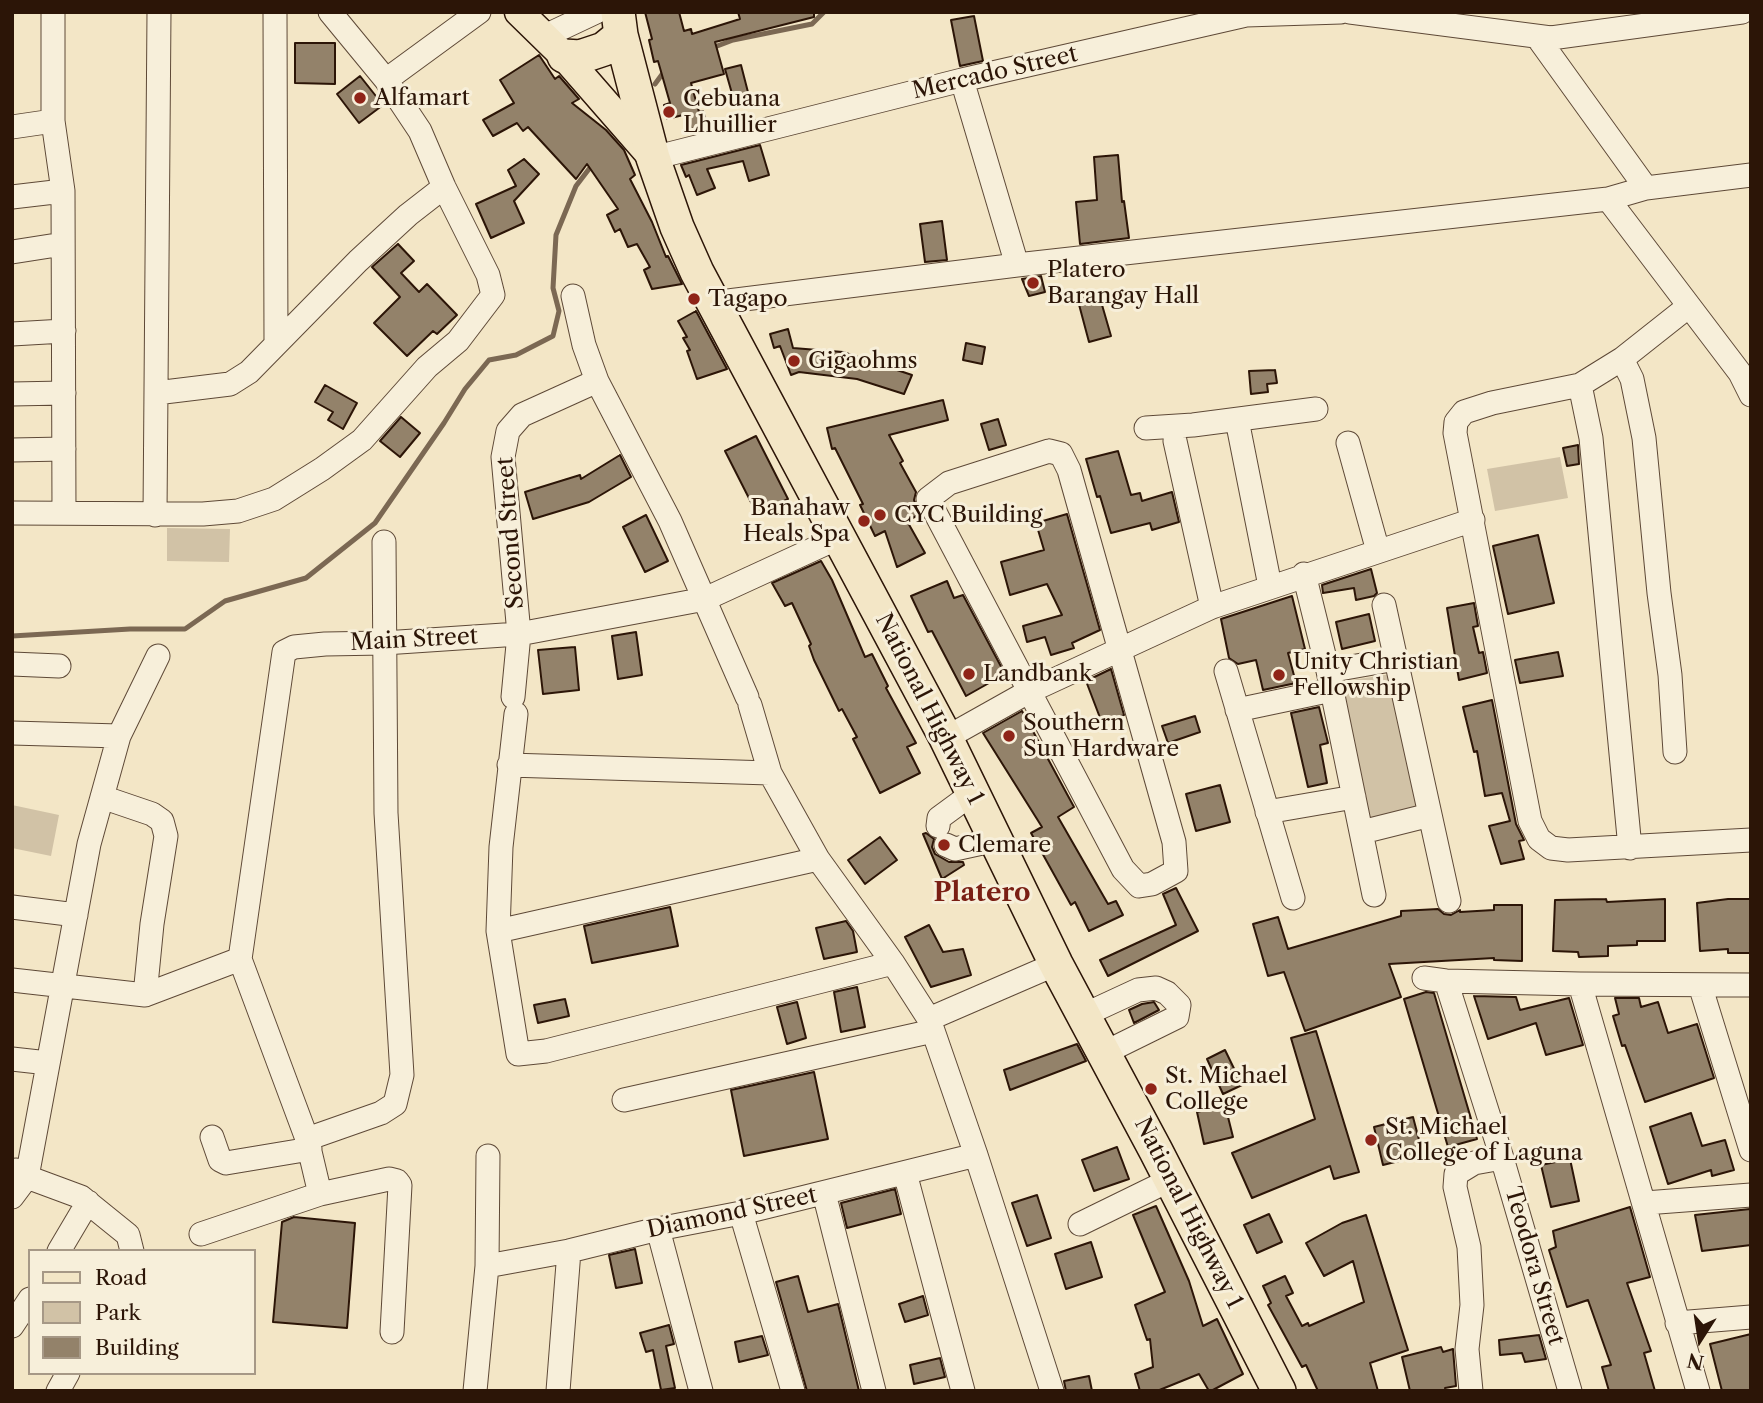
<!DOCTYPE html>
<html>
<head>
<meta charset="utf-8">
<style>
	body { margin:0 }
	#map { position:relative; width:1763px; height:1403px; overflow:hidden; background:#f3e6c6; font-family:"Libre Caslon Text",serif }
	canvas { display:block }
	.frame { position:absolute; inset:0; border:14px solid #2c1507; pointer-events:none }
	.legend { position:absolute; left:28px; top:1249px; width:228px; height:126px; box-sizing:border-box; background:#f7efda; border:2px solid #a69886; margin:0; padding:9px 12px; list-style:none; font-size:21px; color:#2c1507 }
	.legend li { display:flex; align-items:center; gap:14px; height:35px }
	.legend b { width:35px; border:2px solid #a69886 }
	.north { position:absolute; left:1665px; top:1305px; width:70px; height:70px; -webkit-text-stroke:5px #f7efda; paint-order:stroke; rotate:192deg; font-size:19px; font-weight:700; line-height:28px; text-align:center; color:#2c1507 }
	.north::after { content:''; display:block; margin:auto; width:24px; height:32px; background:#2c1507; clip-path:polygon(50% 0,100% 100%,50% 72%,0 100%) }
</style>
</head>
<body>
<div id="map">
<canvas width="1763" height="1403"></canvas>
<div class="frame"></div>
<ul class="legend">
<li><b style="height:9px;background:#f3e6c6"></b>Road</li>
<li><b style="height:19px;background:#d1c2a6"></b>Park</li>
<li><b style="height:19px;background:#93826a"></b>Building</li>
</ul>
<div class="north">N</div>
</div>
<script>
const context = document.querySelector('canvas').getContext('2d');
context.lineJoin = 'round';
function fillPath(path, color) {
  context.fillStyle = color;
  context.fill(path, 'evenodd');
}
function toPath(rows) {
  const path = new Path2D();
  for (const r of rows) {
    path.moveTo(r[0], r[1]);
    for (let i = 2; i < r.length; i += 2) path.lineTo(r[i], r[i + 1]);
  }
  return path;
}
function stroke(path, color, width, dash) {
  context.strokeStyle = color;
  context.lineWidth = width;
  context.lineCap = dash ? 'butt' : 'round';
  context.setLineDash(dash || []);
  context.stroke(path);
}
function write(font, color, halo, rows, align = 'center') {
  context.font = font + ' "Libre Caslon Text",serif';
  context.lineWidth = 6;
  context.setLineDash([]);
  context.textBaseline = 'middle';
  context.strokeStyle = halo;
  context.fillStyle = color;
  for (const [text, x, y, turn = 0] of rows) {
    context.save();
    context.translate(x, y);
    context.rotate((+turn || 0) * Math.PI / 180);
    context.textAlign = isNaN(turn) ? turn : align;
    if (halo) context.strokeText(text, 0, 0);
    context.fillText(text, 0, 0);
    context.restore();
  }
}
const green = toPath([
	[1560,457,1568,498,1495,511,1487,469],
	[167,528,230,529,229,562,167,561],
	[1391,674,1423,815,1369,825,1339,682],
	[12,805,59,815,51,856,12,848]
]);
const stream = toPath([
	[712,48,733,40,812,24,824,12],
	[655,84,666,69],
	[12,636,130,629,185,629,225,601,306,578,375,523,444,423,465,389,489,360,516,355,553,336,559,311,553,288,556,235,576,186,592,165]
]);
const building = toPath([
	[645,12,679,12,684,31,691,29,692,34,740,19,738,12,814,12,814,17,715,42,724,74,691,83,699,112,703,111,709,129,693,133,687,114,667,119,664,105,670,103,658,61,654,62,649,40,652,39,645,12],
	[974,16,983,61,960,66,951,20,974,16],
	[295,43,335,43,335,84,295,83,295,43],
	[539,55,555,79,559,76,579,99,572,103,606,130,624,150,635,175,630,179,652,222,666,257,668,256,682,284,652,289,644,270,650,267,637,244,628,247,620,229,615,232,607,215,618,209,587,164,576,179,528,127,523,131,517,123,493,136,483,120,514,103,500,80,539,55],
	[741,65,750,100,735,104,725,69,741,65],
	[360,76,383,105,359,123,337,94,360,76],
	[760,145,769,175,749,181,743,161,707,169,715,188,697,195,689,175,686,177,681,165,760,145],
	[1118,155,1122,202,1124,201,1129,238,1080,244,1076,202,1097,200,1094,157,1118,155],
	[524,159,539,174,514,201,524,223,491,238,476,204,516,186,508,170,524,159],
	[942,221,947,260,925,262,920,224,942,221],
	[398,244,414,261,401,273,419,292,427,284,457,315,437,334,433,331,407,356,374,323,400,297,372,267,398,244],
	[1041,276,1045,292,1029,296,1022,279,1041,276],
	[1098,291,1111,336,1089,342,1077,297,1098,291],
	[696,311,727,369,697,379,687,351,690,350,683,338,687,337,678,321,696,311],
	[788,329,793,348,843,352,912,375,904,394,857,379,799,372,791,375,780,346,774,348,770,334,788,329],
	[966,343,985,347,982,364,963,360,966,343],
	[1275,370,1277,383,1267,384,1268,392,1251,394,1249,371,1275,370],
	[325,385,357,403,343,429,328,420,333,412,315,402,325,385],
	[943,400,948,420,889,435,903,461,900,463,916,492,914,500,920,514,907,521,925,553,897,567,885,531,875,536,860,505,863,504,835,448,832,449,827,428,943,400],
	[401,417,420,433,400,457,380,441,401,417],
	[998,419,1006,445,989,450,981,424,998,419],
	[756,436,788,499,757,514,725,451,756,436],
	[1578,445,1579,464,1567,466,1563,448,1578,445],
	[1118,451,1131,495,1140,493,1142,501,1172,492,1179,522,1152,530,1150,523,1111,533,1100,496,1097,497,1086,459,1118,451],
	[620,455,631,477,589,502,533,519,525,492,580,475,581,479,620,455],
	[1067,514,1100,630,1072,643,1074,648,1051,655,1045,637,1027,642,1023,626,1062,615,1047,584,1010,595,1001,562,1044,550,1036,523,1067,514],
	[646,515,668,561,645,572,623,527,646,515],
	[1538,535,1554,603,1508,614,1493,546,1538,535],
	[821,561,832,580,865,657,872,654,888,686,886,688,916,743,907,747,920,773,880,793,853,739,857,737,842,709,839,711,814,660,809,646,811,644,792,603,785,606,772,583,821,561],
	[1371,569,1377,593,1374,596,1356,600,1354,588,1323,593,1322,585,1371,569],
	[947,581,954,598,963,595,1005,674,966,696,932,631,928,632,911,596,947,581],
	[1292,596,1305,649,1288,653,1296,683,1263,690,1256,660,1238,664,1229,658,1221,619,1292,596],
	[1474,603,1478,626,1473,627,1479,653,1483,652,1487,673,1459,680,1447,608,1474,603],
	[1369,614,1375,641,1342,649,1336,622,1369,614],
	[636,632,642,675,618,679,612,636,636,632],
	[575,647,579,690,543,694,538,650,575,647],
	[1558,652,1563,676,1520,683,1515,660,1558,652],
	[1111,669,1124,715,1102,723,1086,681,1111,669],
	[1492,700,1516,824,1524,840,1519,841,1524,859,1501,864,1489,826,1510,821,1502,793,1485,796,1477,751,1474,752,1463,707,1492,700],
	[1319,707,1328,743,1320,745,1327,783,1308,787,1291,713,1319,707],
	[1022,711,1074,807,1058,817,1108,904,1116,901,1123,915,1089,931,1075,902,1071,905,1031,833,1042,827,983,733,1022,711],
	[1195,716,1200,732,1168,743,1162,726,1195,716],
	[1220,785,1230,822,1196,831,1186,794,1220,785],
	[926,833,934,839,932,847,935,854,949,862,963,862,964,865,942,879,923,834,926,833],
	[880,837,897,860,865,884,848,860,880,837],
	[1176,888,1198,931,1108,976,1100,960,1176,925,1163,894,1176,888],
	[1606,899,1607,902,1665,899,1665,941,1637,941,1637,945,1608,946,1608,956,1579,957,1578,952,1553,951,1555,900,1606,899],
	[1728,899,1751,899,1751,953,1728,953,1728,949,1700,951,1697,903,1728,899],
	[1494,905,1522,905,1522,961,1494,960,1494,958,1389,964,1401,997,1305,1031,1284,972,1268,976,1253,924,1278,917,1288,949,1401,916,1401,911,1438,909,1444,914,1451,915,1460,910,1460,912,1494,910,1494,905],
	[670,907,678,946,592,963,584,926,670,907],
	[846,921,853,931,857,952,824,959,816,928,846,921],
	[929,925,943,952,963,949,971,975,931,987,905,937,929,925],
	[857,987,865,1027,841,1032,834,992,857,987],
	[1426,992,1434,993,1477,1139,1448,1147,1404,999,1426,992],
	[1474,996,1516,997,1520,1010,1569,998,1583,1045,1546,1055,1536,1023,1488,1039,1474,996],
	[1615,998,1639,998,1641,1007,1658,1002,1668,1033,1697,1024,1714,1078,1645,1102,1625,1045,1622,1046,1613,1016,1619,1014,1615,998],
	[565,999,569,1016,538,1023,534,1005,565,999],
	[797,1002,806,1038,787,1044,777,1007,797,1002],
	[1154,1002,1159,1010,1134,1023,1129,1010,1142,1004,1154,1002],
	[1316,1031,1359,1172,1334,1179,1330,1166,1252,1198,1232,1153,1315,1119,1291,1038,1316,1031],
	[1077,1044,1086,1061,1010,1090,1004,1070,1077,1044],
	[1225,1050,1242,1085,1223,1094,1207,1059,1225,1050],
	[814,1072,828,1139,744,1156,731,1090,814,1072],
	[1225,1105,1233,1137,1204,1144,1197,1112,1225,1105],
	[1691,1113,1702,1146,1725,1140,1734,1170,1712,1176,1711,1170,1668,1184,1650,1127,1691,1113],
	[1413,1117,1423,1155,1383,1165,1374,1127,1413,1117],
	[1117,1147,1129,1179,1094,1191,1082,1160,1117,1147],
	[1570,1159,1579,1201,1551,1207,1541,1165,1570,1159],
	[895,1189,901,1214,847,1228,841,1203,895,1189],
	[1037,1195,1051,1238,1027,1246,1012,1203,1037,1195],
	[1156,1206,1189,1281,1203,1326,1217,1319,1243,1374,1211,1391,1209,1391,1199,1374,1157,1391,1140,1391,1135,1374,1153,1367,1150,1339,1147,1340,1135,1305,1165,1292,1133,1215,1156,1206],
	[1630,1207,1650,1277,1627,1283,1651,1351,1644,1353,1655,1391,1609,1391,1602,1367,1611,1365,1588,1300,1567,1307,1549,1250,1556,1247,1553,1231,1630,1207],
	[1750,1209,1751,1245,1702,1251,1695,1215,1750,1209],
	[1269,1214,1282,1242,1257,1253,1244,1225,1269,1214],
	[1366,1215,1408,1350,1370,1363,1378,1391,1318,1391,1306,1365,1302,1367,1268,1305,1271,1303,1263,1286,1285,1276,1293,1293,1286,1296,1302,1326,1308,1323,1309,1326,1364,1302,1353,1261,1324,1276,1306,1243,1342,1223,1366,1215],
	[294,1217,355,1223,347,1328,273,1322,282,1222,294,1217],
	[1091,1242,1102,1277,1066,1289,1055,1254,1091,1242],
	[635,1249,642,1283,616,1288,609,1255,635,1249],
	[798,1276,808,1312,838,1304,859,1391,807,1391,776,1282,798,1276],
	[923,1296,928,1315,905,1322,899,1304,923,1296],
	[669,1325,674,1344,666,1346,675,1388,661,1390,653,1350,646,1352,640,1333,669,1325],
	[1751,1334,1751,1391,1722,1391,1710,1344,1751,1334],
	[1539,1335,1546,1359,1525,1362,1522,1353,1500,1355,1499,1340,1539,1335],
	[762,1336,768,1355,739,1362,735,1342,762,1336],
	[1441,1347,1443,1352,1453,1349,1456,1386,1445,1388,1446,1391,1410,1391,1402,1357,1441,1347],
	[940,1358,945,1377,914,1384,910,1365,940,1358],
	[1089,1376,1092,1391,1066,1391,1064,1381,1089,1376]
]);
const minor = toPath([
	[53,12,53,121,63,191,64,513],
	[275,12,276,342],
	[1350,12,1551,38,1742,12],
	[543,37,596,12],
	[1538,38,1646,188],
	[386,80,479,12],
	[962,80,1017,265],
	[12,127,53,121],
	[653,158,962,80,1246,15,1341,12],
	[12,197,63,191],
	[1608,199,1740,373,1751,395],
	[12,252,63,244],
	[573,296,584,345,597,381,670,521,747,697],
	[712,303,1017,265,1608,199,1646,188,1751,175],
	[1689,306,1622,359,1580,385,1492,403,1464,412,1456,422,1455,433,1530,821,1539,839,1551,848,1568,850,1751,840],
	[12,334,64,331],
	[1622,359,1632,379,1644,438,1659,593,1670,675,1675,752],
	[1580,385,1591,438,1630,848],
	[156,393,230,384,249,372,358,261,408,215,444,187],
	[12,394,64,393],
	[1237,420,1270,586],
	[1146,428,1193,425,1316,409],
	[1175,441,1212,607],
	[1348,443,1378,551],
	[12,450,64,449],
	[1049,451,1061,454,1069,470,1174,842,1176,871,1152,884,1139,886,1123,869,928,499,949,483,1049,451],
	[12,513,203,514,238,511,274,499,322,469,362,440,427,367,458,341,493,295,488,275,444,187,420,131,386,80,330,12],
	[155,515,159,12],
	[1304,574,1328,671,1374,895],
	[1384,605,1449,901],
	[12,664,59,666],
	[1226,671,1293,898],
	[1328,671,1396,659],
	[513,697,519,634,503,457,508,431,522,415,597,381],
	[750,705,770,773,818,859,893,963,929,1019,976,1155,1052,1391],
	[1237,710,1332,690],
	[516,714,501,847,498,931,518,1054,546,1051,893,963],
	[12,733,119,736],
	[946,738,1028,692,1212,607,1473,520],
	[509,765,770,773],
	[102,797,152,814,162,821,166,836,152,924,145,995],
	[1267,812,1354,797],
	[938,826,939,818,973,793],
	[1362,832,1430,815],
	[946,845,955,849,996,840],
	[12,907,76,915],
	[498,931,818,859],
	[1424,978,1446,981,1580,984,1751,985],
	[12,980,145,995,240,959],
	[1446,981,1502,1158,1570,1391],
	[1580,984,1698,1391],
	[1700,985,1751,1150],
	[1084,1015,1138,990,1156,988,1167,993,1179,1005,1177,1017,1104,1053],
	[929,1019,1056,964],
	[12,1059,48,1063],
	[624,1100,933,1031],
	[212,1137,220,1160,226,1163,310,1149],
	[307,1139,381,1113,395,1104,402,1075,386,813,384,542],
	[16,1170,27,1177,81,1197,128,1235,132,1251],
	[905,1173,963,1391],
	[824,1193,874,1391],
	[12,1197,27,1177,89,844,119,736,158,656],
	[1645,1203,1751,1195],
	[741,1213,793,1391],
	[1080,1224,1170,1180],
	[658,1229,701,1391],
	[201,1234,320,1194],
	[59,1251,88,1202],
	[487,1266,569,1251,658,1229,741,1213,976,1155],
	[1677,1323,1751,1317],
	[12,1326,30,1299],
	[392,1332,400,1185,397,1181,389,1179,320,1194,307,1139,240,959,284,652,294,647,325,644,384,643,519,634,705,599,840,537],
	[58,1391,68,1373],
	[475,1391,487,1266,488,1156],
	[558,1391,569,1251],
	[1471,1391,1467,1349,1472,1305,1469,1247,1455,1187,1456,1174,1474,1163,1502,1158]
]);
const major = toPath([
	[519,12,564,56,653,158]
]);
const highway = toPath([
	[618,12,621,35,653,158,677,227,697,272,946,738,1056,964,1156,1151,1279,1391],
	[564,56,580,57,604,49,621,35]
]);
const markers = [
	[360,98,7,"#8f2418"],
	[669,112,7,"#8f2418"],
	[1033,283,7,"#8f2418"],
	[694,299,7,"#8f2418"],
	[794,361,7,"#8f2418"],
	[880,515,7,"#8f2418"],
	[864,521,7,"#8f2418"],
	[969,674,7,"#8f2418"],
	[1279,675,7,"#8f2418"],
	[1009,736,7,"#8f2418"],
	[944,845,7,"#8f2418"],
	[1151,1089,7,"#8f2418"],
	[1371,1140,7,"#8f2418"]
];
const streetNames = [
	["Mercado Street",995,73,-13],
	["Second Street",511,533,-94],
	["Main Street",414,640,-3],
	["National Highway 1",929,709,63],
	["Diamond Street",732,1213,-12],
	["National Highway 1",1188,1213,63],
	["Teodora Street",1534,1266,74]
];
const poiNames = [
	["Alfamart",374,98],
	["Cebuana",683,99],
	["Lhuillier",683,125],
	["Platero",1047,270],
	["Barangay Hall",1047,296],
	["Tagapo",708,299],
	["Gigaohms",808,361],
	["Banahaw",850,508,"right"],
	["Heals Spa",850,534,"right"],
	["CYC Building",894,515],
	["Unity Christian",1293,662],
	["Fellowship",1293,688],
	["Landbank",983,674],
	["Southern",1023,723],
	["Sun Hardware",1023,749],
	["Clemare",958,845],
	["St. Michael",1165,1076],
	["College",1165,1102],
	["St. Michael",1385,1127],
	["College of Laguna",1385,1153]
];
const quarterNames = [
	["Platero",982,893]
];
fillPath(green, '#d1c2a6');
stroke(stream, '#7b6853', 5);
fillPath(building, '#93826a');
stroke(building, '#2c1507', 2);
stroke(minor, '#5e4937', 25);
stroke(major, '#2c1507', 31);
stroke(highway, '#2c1507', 36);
stroke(minor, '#f7efda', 23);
stroke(major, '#f3e6c6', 28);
stroke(highway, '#f3e6c6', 33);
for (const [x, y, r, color] of markers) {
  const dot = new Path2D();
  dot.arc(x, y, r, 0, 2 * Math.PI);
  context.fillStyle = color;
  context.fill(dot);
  stroke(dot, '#f7efda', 2.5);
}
write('23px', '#2c1507', '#f7efda', streetNames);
write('23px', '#2c1507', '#f7efda', poiNames, 'left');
write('bold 26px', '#7a1f14', '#f7efda', quarterNames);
</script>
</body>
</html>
